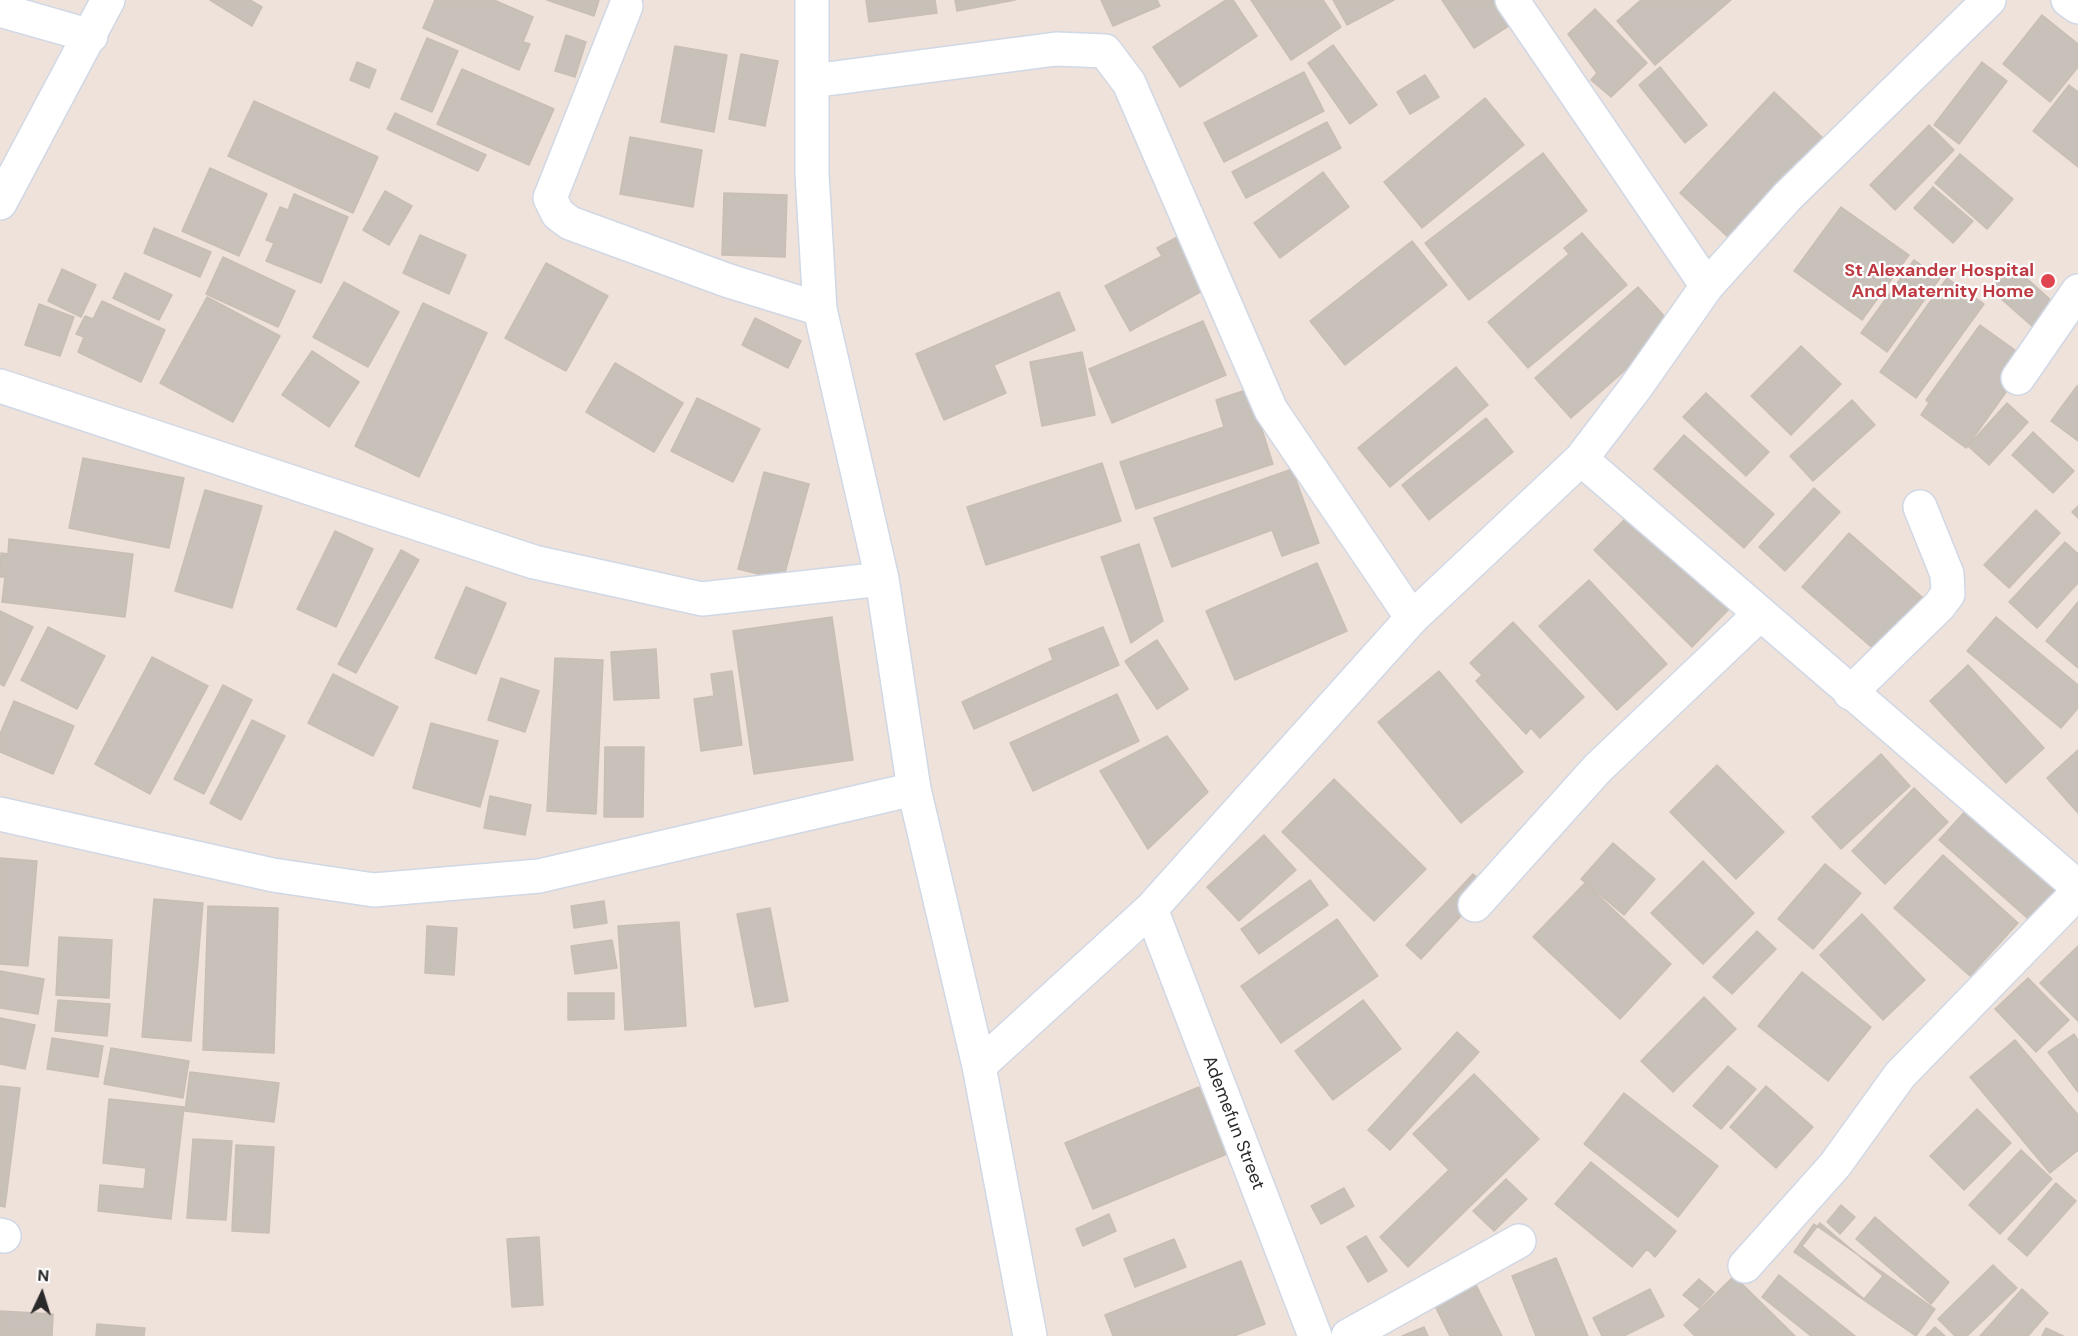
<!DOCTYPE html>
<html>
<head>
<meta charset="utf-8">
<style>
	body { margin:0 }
	#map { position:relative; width:2078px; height:1336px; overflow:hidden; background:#eee2db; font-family:"DM Sans",sans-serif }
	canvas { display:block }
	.north { position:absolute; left:12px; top:1264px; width:60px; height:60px; -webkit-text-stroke:4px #fff; paint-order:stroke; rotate:4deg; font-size:16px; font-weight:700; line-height:24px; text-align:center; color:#2a2a2a }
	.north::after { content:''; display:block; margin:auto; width:21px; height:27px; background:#2a2a2a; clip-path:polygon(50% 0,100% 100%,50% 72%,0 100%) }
</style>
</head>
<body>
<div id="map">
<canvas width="2078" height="1336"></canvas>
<div class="north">N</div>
</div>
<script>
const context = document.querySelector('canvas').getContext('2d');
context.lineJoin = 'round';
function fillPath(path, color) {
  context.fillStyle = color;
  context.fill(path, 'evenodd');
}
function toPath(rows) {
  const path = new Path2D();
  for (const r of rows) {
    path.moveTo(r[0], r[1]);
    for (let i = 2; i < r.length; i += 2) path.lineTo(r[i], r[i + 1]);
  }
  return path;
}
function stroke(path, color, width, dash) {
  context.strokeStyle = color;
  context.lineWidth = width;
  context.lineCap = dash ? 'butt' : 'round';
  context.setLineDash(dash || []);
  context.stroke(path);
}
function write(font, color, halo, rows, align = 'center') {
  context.font = font + ' "DM Sans",sans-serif';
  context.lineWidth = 4.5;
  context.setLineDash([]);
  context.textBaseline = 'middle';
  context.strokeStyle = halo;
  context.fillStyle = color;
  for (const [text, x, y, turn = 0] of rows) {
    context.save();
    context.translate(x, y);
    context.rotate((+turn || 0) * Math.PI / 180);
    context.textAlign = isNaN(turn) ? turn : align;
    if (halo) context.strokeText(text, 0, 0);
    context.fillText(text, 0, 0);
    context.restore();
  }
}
const building = toPath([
	[210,0,250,0,262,7,252,26,210,0],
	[435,0,494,0,533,17,523,42,530,44,519,70,423,28,435,0],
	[547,0,599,0,594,16,547,0],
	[866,0,935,0,937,13,869,22,866,0],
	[955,0,1015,0,957,11,955,0],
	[1101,0,1157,0,1160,6,1113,26,1101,0],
	[1226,0,1233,0,1257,36,1180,87,1153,47,1226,0],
	[1251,0,1323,0,1341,27,1291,60,1251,0],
	[1333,0,1394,0,1347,25,1333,0],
	[1442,0,1494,0,1510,25,1474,48,1442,0],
	[1641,0,1731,0,1655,65,1617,21,1641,0],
	[1595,9,1647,63,1611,97,1591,80,1597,73,1568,34,1595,9],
	[2042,15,2078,44,2078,67,2050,102,2003,64,2042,15],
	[566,35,586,42,575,77,555,71,566,35],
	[427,38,458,51,432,112,401,99,427,38],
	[1333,45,1377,105,1350,124,1308,63,1333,45],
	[675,46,727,55,714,132,661,122,675,46],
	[741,54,778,61,765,126,729,119,741,54],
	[357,62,376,70,369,88,350,80,357,62],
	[1982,62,2007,81,1959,144,1934,125,1982,62],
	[1660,67,1707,125,1685,143,1639,85,1660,67],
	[462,69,554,109,529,165,437,124,462,69],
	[1304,72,1324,111,1224,162,1204,123,1304,72],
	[1425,75,1439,97,1410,114,1397,92,1425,75],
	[2069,85,2078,92,2078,167,2033,131,2069,85],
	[1774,92,1823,138,1729,238,1680,193,1774,92],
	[1485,98,1524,145,1422,228,1384,182,1485,98],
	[254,101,378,157,353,213,228,156,254,101],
	[395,113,486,155,478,171,387,129,395,113],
	[1327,122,1341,148,1246,198,1232,172,1327,122],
	[1929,125,1954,150,1895,210,1870,185,1929,125],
	[630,137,702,150,693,207,620,194,630,137],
	[1543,153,1587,211,1469,300,1425,243,1543,153],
	[1960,154,2013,199,1987,229,1935,183,1960,154],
	[210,168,267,194,239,256,182,231,210,168],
	[1323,172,1349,207,1280,258,1254,223,1323,172],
	[1933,187,1973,221,1953,243,1914,208,1933,187],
	[385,191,412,206,389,245,363,230,385,191],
	[724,193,787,195,785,257,722,255,724,193],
	[294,194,348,217,321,283,266,261,274,243,266,240,280,207,288,210,294,194],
	[1841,207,1909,255,1862,320,1794,271,1841,207],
	[154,228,211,252,200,277,144,253,154,228],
	[1582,233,1627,285,1528,368,1488,322,1569,254,1564,248,1582,233],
	[1183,234,1211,286,1130,331,1105,286,1162,256,1157,248,1183,234],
	[420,235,466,255,449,294,403,273,420,235],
	[1412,241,1447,285,1345,365,1310,321,1412,241],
	[223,257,295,291,278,327,206,294,223,257],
	[1914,260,1940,278,1887,352,1861,333,1914,260],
	[546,263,608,296,566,371,505,338,546,263],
	[2012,265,2054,303,2033,327,1990,289,2012,265],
	[62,269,96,285,81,317,48,301,62,269],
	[125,273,172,295,159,320,113,298,125,273],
	[1947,278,1984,304,1916,398,1880,372,1947,278],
	[344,282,399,312,368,367,313,337,344,282],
	[1638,287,1674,327,1571,418,1535,378,1638,287],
	[1059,292,1075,330,994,365,1006,393,944,420,916,354,1059,292],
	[207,297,280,336,233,422,160,383,207,297],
	[102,301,165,330,141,382,78,352,84,337,76,334,85,316,93,319,102,301],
	[423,303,487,333,419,477,355,446,423,303],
	[39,304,74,317,60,356,25,345,39,304],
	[755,318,801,341,788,368,742,345,755,318],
	[1203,321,1226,375,1112,423,1089,369,1203,321],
	[1980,325,2029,360,1966,448,1921,415,1929,403,1926,400,1980,325],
	[1801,346,1841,384,1791,435,1751,396,1801,346],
	[312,351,359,382,329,427,282,395,312,351],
	[1082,352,1095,415,1042,426,1030,362,1082,352],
	[615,363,683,403,654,452,586,412,615,363],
	[1456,367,1488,405,1390,487,1358,448,1456,367],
	[2077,386,2078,387,2078,441,2051,421,2077,386],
	[1249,389,1273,464,1136,509,1120,462,1224,427,1216,400,1249,389],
	[1706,393,1769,452,1746,476,1683,417,1706,393],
	[697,398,760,429,733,482,671,451,697,398],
	[1852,400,1875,425,1813,481,1790,456,1852,400],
	[2007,403,2028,422,1989,465,1968,446,2007,403],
	[1486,418,1513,452,1429,520,1402,485,1486,418],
	[2033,432,2074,471,2053,493,2012,455,2033,432],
	[1684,435,1774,514,1744,548,1654,469,1684,435],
	[83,458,184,478,169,548,69,528,83,458],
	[1102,463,1121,521,986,565,967,507,1102,463],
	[1292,469,1319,543,1282,556,1272,530,1172,567,1154,518,1292,469],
	[764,472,809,484,783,580,738,569,764,472],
	[1814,488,1840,512,1785,571,1759,547,1814,488],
	[205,490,262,506,232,608,175,591,205,490],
	[2078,506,2078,518,2072,512,2078,506],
	[1634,510,1732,606,1692,647,1594,550,1634,510],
	[2036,510,2060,533,2009,588,1984,565,2036,510],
	[335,531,373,549,336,627,297,609,335,531],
	[1849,533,1922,597,1876,651,1802,587,1849,533],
	[9,539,133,554,125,617,2,602,5,577,0,577,1,553,8,554,9,539],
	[2065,542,2078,554,2078,583,2037,628,2009,602,2065,542],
	[1139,544,1163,621,1131,643,1101,557,1139,544],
	[401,550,419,560,356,673,338,664,401,550],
	[1317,563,1347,631,1235,680,1206,611,1317,563],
	[1589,580,1667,664,1617,710,1539,626,1589,580],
	[466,587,506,603,476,674,435,658,466,587],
	[2078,602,2078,668,2046,641,2078,602],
	[0,611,33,627,4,686,0,684,0,611],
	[832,617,853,760,754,774,733,631,832,617],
	[1996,617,2078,685,2078,708,2061,728,1967,651,1996,617],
	[1513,622,1584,697,1540,738,1531,728,1526,734,1476,681,1482,675,1470,663,1513,622],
	[48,627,105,656,77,709,21,680,48,627],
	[1103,627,1119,665,974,729,962,702,1053,660,1049,649,1103,627],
	[1157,640,1188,689,1157,709,1125,661,1157,640],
	[656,649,659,698,614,700,611,652,656,649],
	[152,657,208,686,150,794,95,764,152,657],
	[555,658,603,660,596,814,547,811,555,658],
	[1968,665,2044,748,2006,783,1930,701,1968,665],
	[732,671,742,745,701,751,694,699,714,696,711,674,732,671],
	[1439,671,1523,772,1461,823,1378,722,1439,671],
	[333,674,398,707,373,756,308,723,333,674],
	[501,678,539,691,525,732,488,720,501,678],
	[223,685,252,700,204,794,174,779,223,685],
	[1117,694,1139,741,1033,791,1010,743,1117,694],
	[14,701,74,726,53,774,0,752,0,734,14,701],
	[252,720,285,736,241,820,210,803,252,720],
	[431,723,498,741,480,807,413,788,431,723],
	[1167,736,1208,792,1148,849,1100,771,1167,736],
	[605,747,644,747,643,817,604,817,605,747],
	[2078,750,2078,813,2047,778,2078,750],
	[1881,754,1910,786,1841,849,1812,817,1881,754],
	[1717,765,1784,832,1736,879,1670,812,1717,765],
	[1334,779,1426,869,1374,921,1282,832,1334,779],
	[1914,788,1948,822,1885,884,1852,851,1914,788],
	[490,796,531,805,525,835,484,828,490,796],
	[1969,807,2063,891,2034,924,1939,840,1969,807],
	[1264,835,1296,870,1239,921,1207,887,1264,835],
	[1613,843,1655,879,1624,915,1581,879,1613,843],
	[1943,855,2018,923,1970,976,1894,908,1943,855],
	[0,858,37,861,28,966,0,964,0,858],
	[1703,861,1754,913,1703,964,1651,913,1703,861],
	[1825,864,1861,893,1813,949,1778,919,1825,864],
	[1473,874,1488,887,1421,959,1406,945,1473,874],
	[1310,880,1328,905,1259,954,1241,929,1310,880],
	[1585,883,1671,964,1620,1019,1533,937,1585,883],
	[154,899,203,903,191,1041,142,1037,154,899],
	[604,901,607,923,574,928,571,906,604,901],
	[208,906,278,908,274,1053,203,1050,208,906],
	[770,908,788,1001,755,1007,737,914,770,908],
	[1862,914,1925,980,1883,1020,1820,955,1862,914],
	[1337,919,1378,976,1281,1043,1241,986,1337,919],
	[679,922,686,1026,625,1030,618,926,679,922],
	[427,926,457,928,454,975,425,973,427,926],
	[1757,931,1776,949,1732,994,1713,977,1757,931],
	[59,937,112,940,109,998,56,995,59,937],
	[612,940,617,968,575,974,571,946,612,940],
	[2078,946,2078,1021,2040,983,2078,946],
	[0,971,44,979,38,1014,0,1008,0,971],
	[1802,972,1871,1027,1828,1081,1758,1026,1802,972],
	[2028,978,2069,1020,2036,1052,1995,1009,2028,978],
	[568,993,614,993,614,1019,568,1020,568,993],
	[1704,997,1736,1029,1673,1092,1641,1061,1704,997],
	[58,1000,110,1004,107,1036,55,1031,58,1000],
	[1363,1000,1401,1049,1333,1100,1295,1051,1363,1000],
	[0,1018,35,1025,25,1069,0,1064,0,1018],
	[1457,1032,1479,1052,1390,1150,1368,1130,1457,1032],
	[2074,1034,2078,1040,2078,1092,2048,1052,2074,1034],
	[52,1038,103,1046,98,1077,47,1069,52,1038],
	[2015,1040,2078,1115,2078,1150,2050,1173,1970,1077,2015,1040],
	[111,1048,189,1061,183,1098,104,1084,111,1048],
	[1728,1066,1756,1089,1721,1129,1693,1106,1728,1066],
	[190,1072,279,1083,274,1122,185,1111,190,1072],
	[1474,1074,1539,1139,1408,1267,1380,1237,1449,1170,1413,1134,1474,1074],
	[0,1086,20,1088,5,1207,0,1206,0,1086],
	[1766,1086,1813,1127,1776,1168,1730,1127,1766,1086],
	[1199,1087,1227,1154,1093,1209,1065,1143,1199,1087],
	[1624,1093,1718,1166,1678,1217,1584,1144,1624,1093],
	[109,1099,184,1107,171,1219,98,1211,100,1185,144,1189,146,1168,103,1163,109,1099],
	[1977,1109,2011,1143,1964,1190,1930,1156,1977,1109],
	[193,1139,232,1141,226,1220,187,1218,193,1139],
	[236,1145,274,1147,269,1233,232,1231,236,1145],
	[2021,1150,2052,1179,2000,1234,1969,1205,2021,1150],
	[1591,1162,1676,1231,1655,1257,1647,1249,1632,1267,1555,1204,1591,1162],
	[1506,1179,1527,1199,1494,1231,1473,1211,1506,1179],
	[2056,1183,2076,1201,2027,1256,2008,1239,2056,1183],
	[1344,1188,1354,1206,1321,1224,1311,1206,1344,1188],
	[1841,1205,1855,1217,1840,1234,1827,1222,1841,1205],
	[1109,1214,1116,1231,1083,1246,1076,1229,1109,1214],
	[1875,1217,1949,1282,1931,1304,1856,1239,1875,1217],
	[1820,1223,1883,1276,1864,1299,1802,1246,1820,1223],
	[1814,1224,1935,1309,1916,1336,1794,1252,1814,1224],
	[1366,1236,1387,1271,1368,1282,1347,1247,1366,1236],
	[539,1237,543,1305,512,1307,507,1239,539,1237],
	[1174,1239,1186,1267,1135,1287,1124,1259,1174,1239],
	[1556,1258,1588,1336,1536,1336,1512,1276,1556,1258],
	[1241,1261,1265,1324,1234,1336,1113,1336,1105,1315,1241,1261],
	[1993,1265,2017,1288,1967,1336,1955,1336,1938,1319,1993,1265],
	[1779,1275,1855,1336,1811,1336,1762,1297,1779,1275],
	[1734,1276,1795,1336,1695,1336,1684,1325,1734,1276],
	[1699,1279,1714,1292,1699,1308,1683,1295,1699,1279],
	[1475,1283,1502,1336,1450,1336,1434,1304,1475,1283],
	[1650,1289,1664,1316,1624,1336,1602,1336,1593,1318,1650,1289],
	[2022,1289,2048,1313,2028,1336,1980,1336,2022,1289],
	[0,1311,53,1314,52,1336,0,1336,0,1311],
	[97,1324,145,1328,144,1336,96,1336,97,1324],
	[1424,1327,1428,1336,1402,1336,1424,1327],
	[1935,1327,1945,1336,1926,1336,1935,1327],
	[2046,1328,2063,1336,2042,1336,2046,1328]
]);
const minor = toPath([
	[812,0,812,174,820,309,882,579,914,789,979,1066,1030,1336],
	[1512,0,1707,286],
	[2068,0,2078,7],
	[626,6,550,198,558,214,570,223,729,281,820,309],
	[0,10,91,36],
	[812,81,1056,49,1105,51,1129,83,1271,410,1412,618],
	[0,203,108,0],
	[2018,378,2078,291],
	[0,386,534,562,702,599,882,579],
	[1581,459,2078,887],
	[1850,693,1939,606,1948,594,1947,574,1920,507],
	[0,814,273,875,374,890,539,876,914,789],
	[1475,905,1597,769,1759,615],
	[1151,909,1315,1336],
	[979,1066,1151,909,1412,618,1581,459,1636,387,1707,286,1788,196,1989,0],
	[0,1235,4,1236],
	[1745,1266,1835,1165,1900,1075,2078,892],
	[1348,1336,1519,1241]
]);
const markers = [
	[2048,281,8,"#e0444e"]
];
const healthNames = [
	["St Alexander Hospital",2034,271],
	["And Maternity Home",2034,292]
];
const streetNames = [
	["Ademefun Street",1233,1123,69]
];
fillPath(building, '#c8c1ba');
stroke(building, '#c9beb5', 1.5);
stroke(minor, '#d0d8e5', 36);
stroke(minor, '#fff', 33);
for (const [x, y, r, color] of markers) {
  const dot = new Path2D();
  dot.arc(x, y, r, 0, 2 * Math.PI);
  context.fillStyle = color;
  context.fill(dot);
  stroke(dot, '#fff', 2);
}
write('bold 18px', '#be3a42', '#fff', healthNames, 'right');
write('18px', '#2a2a2a', '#fff', streetNames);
</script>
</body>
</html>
